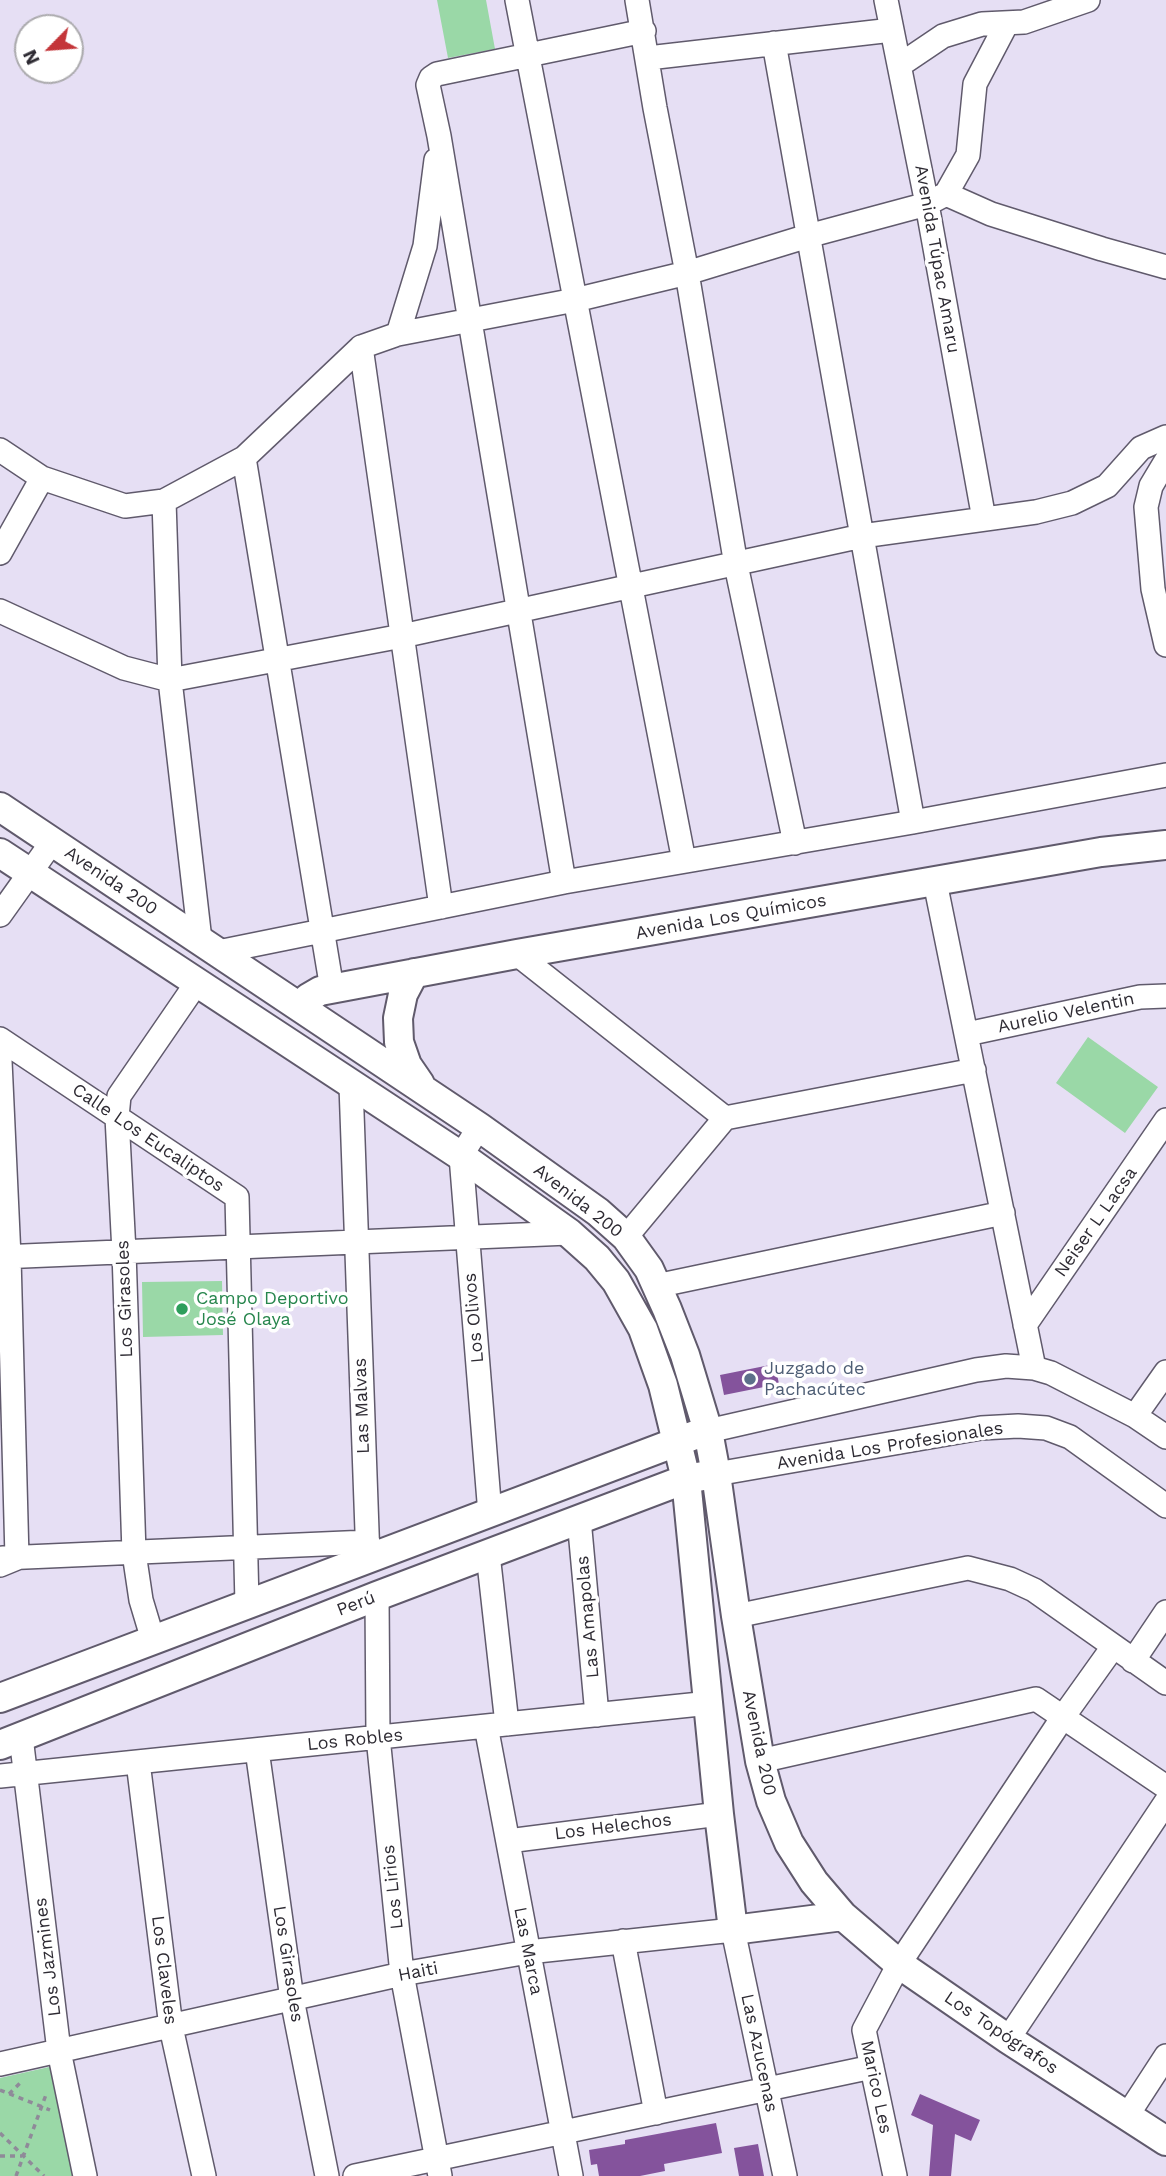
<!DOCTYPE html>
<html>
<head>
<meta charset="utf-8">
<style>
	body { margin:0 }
	#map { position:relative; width:1166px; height:2176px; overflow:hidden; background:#e6dff4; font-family:"Work Sans",sans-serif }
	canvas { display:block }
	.north { position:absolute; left:14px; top:14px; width:70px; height:70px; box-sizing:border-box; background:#fff; border:2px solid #abaaad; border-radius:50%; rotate:245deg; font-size:19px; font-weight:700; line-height:28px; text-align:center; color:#2e2b33 }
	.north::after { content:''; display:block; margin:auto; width:24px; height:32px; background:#c43539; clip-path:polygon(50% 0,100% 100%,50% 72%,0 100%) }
</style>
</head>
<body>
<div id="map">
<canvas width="1166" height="2176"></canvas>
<div class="north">N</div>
</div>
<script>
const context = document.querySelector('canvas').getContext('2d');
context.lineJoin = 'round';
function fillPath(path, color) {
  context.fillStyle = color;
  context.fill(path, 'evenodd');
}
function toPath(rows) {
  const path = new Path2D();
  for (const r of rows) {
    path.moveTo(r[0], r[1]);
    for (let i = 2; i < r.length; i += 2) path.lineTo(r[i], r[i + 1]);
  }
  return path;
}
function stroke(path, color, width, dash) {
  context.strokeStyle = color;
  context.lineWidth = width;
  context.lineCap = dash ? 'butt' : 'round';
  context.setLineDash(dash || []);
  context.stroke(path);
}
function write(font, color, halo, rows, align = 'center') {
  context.font = font + ' "Work Sans",sans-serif';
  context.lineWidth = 7;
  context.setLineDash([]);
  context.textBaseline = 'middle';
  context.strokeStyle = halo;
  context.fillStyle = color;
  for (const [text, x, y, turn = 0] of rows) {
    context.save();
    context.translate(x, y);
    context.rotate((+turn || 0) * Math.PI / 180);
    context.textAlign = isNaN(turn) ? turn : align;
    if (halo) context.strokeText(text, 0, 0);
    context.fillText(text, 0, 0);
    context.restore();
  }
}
const green = toPath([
	[437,0,486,0,495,49,448,58],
	[1088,1037,1158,1087,1125,1133,1056,1083],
	[222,1281,223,1335,143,1337,142,1282],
	[58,2065,82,2176,0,2176,0,2078]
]);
const building = toPath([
	[775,1364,779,1384,724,1395,720,1375],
	[920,2094,980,2120,971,2141,955,2134,951,2176,929,2176,933,2125,911,2115],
	[716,2123,722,2153,664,2164,665,2171,640,2176,599,2176,597,2164,591,2165,589,2150,625,2144,625,2140],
	[758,2144,764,2176,739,2176,734,2148]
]);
const path = toPath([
	[0,2090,50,2110],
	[9,2094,20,2083],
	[0,2133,44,2176],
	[0,2156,22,2156],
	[16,2176,47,2092]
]);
const minor = toPath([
	[517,0,684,861],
	[637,0,655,108,687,273,736,565,795,843],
	[886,0,927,204,984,519],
	[774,43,913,822],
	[648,58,892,30],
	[900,65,943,36,982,24,1024,22,1088,0],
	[946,194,991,214,1102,249,1166,267],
	[398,334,425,246,436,160],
	[361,347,441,907],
	[0,450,42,478,125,506,164,501,244,458,361,347,398,334,575,300,687,273,808,236,927,204,946,194,968,155,975,84,1007,23],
	[244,458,332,989],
	[1166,461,1151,486,1146,507,1153,589,1166,645],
	[164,501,170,680,200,940],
	[0,553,42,478],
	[0,611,124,668,170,680,402,636,862,536,1036,512,1072,503,1107,486,1141,448,1166,437],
	[564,882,439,136,428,85,431,78,437,74,644,31],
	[935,882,1034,1368],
	[0,915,52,842],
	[218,952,564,882,913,822,1166,775],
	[517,954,725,1118],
	[967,1034,1140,997,1166,996],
	[0,1039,237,1197,247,1604],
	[0,1061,9,1257,17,1558,0,1565],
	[351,1085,368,1559],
	[479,1127,461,1156,490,1514],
	[626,1237,725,1118,974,1070],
	[0,1257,569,1233],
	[656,1286,1003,1213],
	[1025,1325,1166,1120],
	[1135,1416,1166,1372],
	[708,1431,976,1370,1006,1366,1034,1368,1051,1373,1135,1416,1166,1437],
	[716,1474,981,1428,1018,1426,1046,1428,1070,1437,1166,1506],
	[579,1519,597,1715],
	[488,1554,507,1724],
	[3,1558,368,1542],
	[377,1596,378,1737,402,1974,440,2176],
	[736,1616,968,1568,1010,1579,1034,1590,1166,1683],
	[153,1640,141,1600,134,1553,124,1252,117,1117,119,1096,198,981],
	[1133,1661,1166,1612],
	[486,1726,571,2176],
	[21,1737,59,2051,85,2176],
	[257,1750,292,1999,327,2176],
	[760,1761,1036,1699,1166,1787],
	[138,1762,171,2027,204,2176],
	[0,1776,710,1703],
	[508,1841,719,1814],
	[623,1941,656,2113],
	[1008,2039,1166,1802],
	[0,2064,402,1974,528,1952,733,1930,785,2176],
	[1127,2116,1166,2056],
	[355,2176,872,2067],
	[895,2176,864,2030,899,1964,1063,1717,1113,1647]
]);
const major = toPath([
	[0,807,479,1127,598,1212,626,1237,649,1269,667,1309,685,1355,708,1431,716,1474,736,1616,760,1761,771,1801,789,1843,814,1882,843,1916,899,1964,1008,2039,1166,2141],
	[0,853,461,1156,569,1233,597,1258,616,1281,643,1329,663,1385,686,1479,719,1814,733,1930,843,1916],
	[414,973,403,994,398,1018,399,1042,407,1065,420,1084],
	[303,1007,308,998,320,991,517,954,1101,852,1166,845],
	[0,1698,695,1435],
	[0,1745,377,1596,686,1479,703,1476]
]);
const markers = [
	[182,1309,7,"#2e9e5b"],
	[750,1379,7,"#5c6f8a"]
];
const streetNames = [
	["Avenida Túpac Amaru",937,259,80],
	["Avenida 200",111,881,34],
	["Avenida Los Químicos",731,917,-10],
	["Aurelio Velentin",1066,1013,-12],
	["Calle Los Eucaliptos",148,1138,34],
	["Avenida 200",578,1201,38],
	["Neiser L Lacsa",1096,1222,-55],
	["Los Girasoles",125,1299,-92],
	["Los Olivos",474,1318,-95],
	["Las Malvas",362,1406,-92],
	["Avenida Los Profesionales",890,1446,-9],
	["Perú",356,1604,-21],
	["Las Amapolas",588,1617,-95],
	["Los Robles",355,1740,-6],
	["Avenida 200",759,1743,78],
	["Los Helechos",613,1827,-7],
	["Los Lirios",393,1887,-96],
	["Las Marca",528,1951,79],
	["Los Jazmines",48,1957,-97],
	["Los Girasoles",288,1964,81],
	["Los Claveles",164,1970,83],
	["Haiti",418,1972,-11],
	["Los Topógrafos",1001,2033,34],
	["Las Azucenas",759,2053,78],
	["Marico Les",876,2087,78]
];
const leisureNames = [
	["Campo Deportivo",196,1299],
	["José Olaya",196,1320]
];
const serviceNames = [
	["Juzgado de",764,1369],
	["Pachacútec",764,1390]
];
fillPath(green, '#9ad8a7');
fillPath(building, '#84539c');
stroke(minor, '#605a6c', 26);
stroke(major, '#605a6c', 32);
stroke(path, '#8f8a99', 3.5, [5, 5]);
stroke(minor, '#fff', 23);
stroke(major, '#fff', 28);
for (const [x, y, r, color] of markers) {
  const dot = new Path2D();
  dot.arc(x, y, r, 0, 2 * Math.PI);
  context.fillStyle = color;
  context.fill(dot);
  stroke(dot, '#fff', 2.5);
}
write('18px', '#2e2b33', '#fff', streetNames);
write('18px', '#27864d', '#fff', leisureNames, 'left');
write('18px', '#4e5e75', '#fff', serviceNames, 'left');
</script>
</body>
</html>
